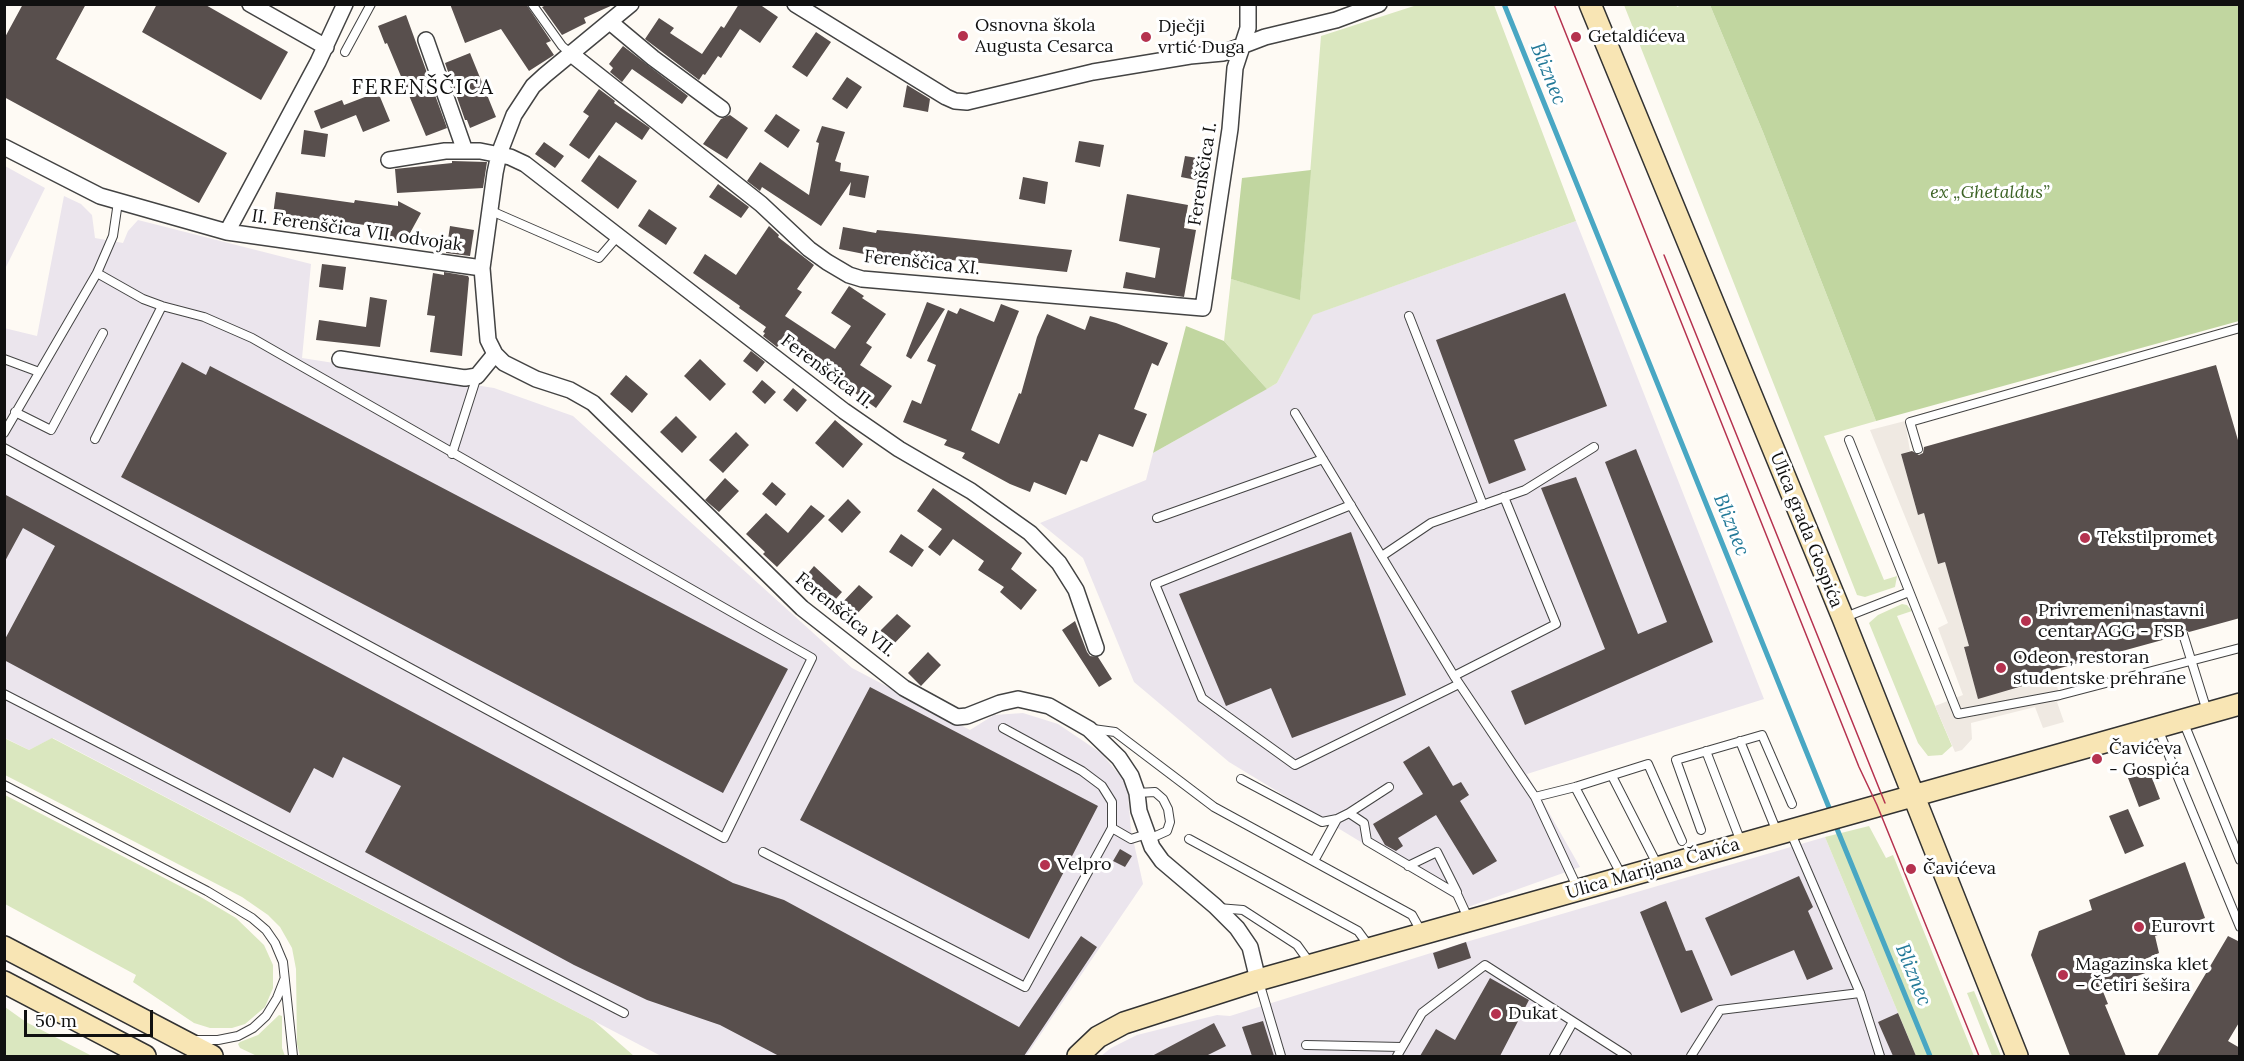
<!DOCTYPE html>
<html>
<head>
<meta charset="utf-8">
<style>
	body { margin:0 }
	#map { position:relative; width:2244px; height:1061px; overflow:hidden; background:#fefaf4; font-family:Lora,serif }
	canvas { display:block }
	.frame { position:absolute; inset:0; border:6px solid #101010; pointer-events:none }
	.scale { position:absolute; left:24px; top:1010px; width:129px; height:27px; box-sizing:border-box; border:3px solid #101010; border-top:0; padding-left:8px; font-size:18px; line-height:21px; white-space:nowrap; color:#101010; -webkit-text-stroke:4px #fff; paint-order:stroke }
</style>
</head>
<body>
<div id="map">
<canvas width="2244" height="1061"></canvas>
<div class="frame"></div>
<div class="scale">50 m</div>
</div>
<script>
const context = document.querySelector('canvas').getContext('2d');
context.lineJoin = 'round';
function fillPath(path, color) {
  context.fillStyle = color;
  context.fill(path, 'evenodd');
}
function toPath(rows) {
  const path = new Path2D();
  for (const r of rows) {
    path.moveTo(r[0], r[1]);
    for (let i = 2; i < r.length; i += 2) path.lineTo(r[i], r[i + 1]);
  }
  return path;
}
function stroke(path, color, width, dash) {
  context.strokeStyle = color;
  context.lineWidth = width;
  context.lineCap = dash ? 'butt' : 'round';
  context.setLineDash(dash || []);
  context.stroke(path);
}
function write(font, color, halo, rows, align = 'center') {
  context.font = font + ' Lora,serif';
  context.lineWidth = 6;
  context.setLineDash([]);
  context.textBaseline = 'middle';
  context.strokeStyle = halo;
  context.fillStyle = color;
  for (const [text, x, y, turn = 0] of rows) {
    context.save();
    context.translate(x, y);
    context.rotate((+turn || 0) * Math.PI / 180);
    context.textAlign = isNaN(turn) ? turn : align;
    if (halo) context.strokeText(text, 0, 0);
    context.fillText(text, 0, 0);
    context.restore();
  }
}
const industrial = toPath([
	[5,166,45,188,5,269],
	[64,196,81,204,92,215,95,238,123,243,128,231,138,220,311,264,302,358,494,388,573,416,852,668,970,730,994,715,1023,713,1058,724,1101,753,1127,784,1131,830,1143,884,1026,1056,661,1056,53,738,29,750,5,738,4,328,37,336],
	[1576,221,1764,699,1527,774,1580,867,1468,907,1229,762,1134,682,1083,558,1040,523,1146,480,1153,453,1277,383,1312,315],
	[1825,837,1916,1056,1101,1056,1111,1048,1137,1035,1217,1015,1230,1016,1466,942]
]);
const green = toPath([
	[1676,4,1677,7,1682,5,1710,5,1763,132,1876,421,1824,436,1884,580,1897,576,1895,587,1865,597,1857,595,1624,5],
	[1417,5,1494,5,1576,221,1313,315,1277,383,1267,389,1224,341,1231,279,1300,299,1321,36],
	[1902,604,1907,605,1912,611,1897,616,1952,746,1942,755,1928,756,1918,743,1869,623,1878,615],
	[4,738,29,750,52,738,594,1021,634,1056,300,1056,297,1044,296,969,292,948,280,927,268,915,242,897,5,775],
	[5,795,199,896,236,918,264,945,273,965,273,988,265,1007,245,1024,232,1028,210,1028,194,1023,133,982,136,975,5,904],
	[1869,826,1886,858,1893,855,1974,1056,1916,1056,1825,837],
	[1974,991,2001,1056,1992,1056,1967,993],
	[5,1007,26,1022,92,1056,5,1056],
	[279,1015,282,1016,282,1048,285,1056,257,1056,240,1048,238,1044,240,1042,258,1035]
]);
const forest = toPath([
	[1710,5,2239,5,2239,321,1876,421,1763,132],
	[1311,170,1300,300,1231,279,1242,178],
	[1186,326,1224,341,1267,389,1153,453]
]);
const plaza = toPath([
	[1905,421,1910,451,1901,454,1918,515,1924,513,1938,563,1945,562,1969,646,1964,648,1978,698,2026,686,2024,678,2052,671,2061,699,2057,702,2064,722,2043,728,2035,707,1971,723,1972,739,1962,750,1955,752,1935,706,1963,695,1938,628,1948,623,1870,430]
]);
const stream = toPath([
	[1504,4,1832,815],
	[1835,824,1930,1056]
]);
const building = toPath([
	[23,4,86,4,56,59,227,153,199,203,4,97,4,39],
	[157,4,204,4,288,52,261,100,142,32],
	[450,4,526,4,551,41,546,43,554,55,529,71,501,29,465,43],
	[548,4,615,4,584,18,586,23,562,35,542,7],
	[739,4,759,4,778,17,760,43,740,29,721,58,718,56,705,75,703,74,699,80,645,39,659,18,674,28,670,33,702,54,721,26,724,28],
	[406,15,447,128,426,136,387,43,385,44,378,26],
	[816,32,831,42,807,77,792,67],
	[623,46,688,96,682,104,632,69,622,82,610,72,613,68,609,64],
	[470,53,496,117,470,128,467,120,465,120,445,63],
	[847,77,862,87,847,109,832,99],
	[907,85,930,99,928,112,903,107],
	[599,89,615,101,614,103,650,128,642,140,616,122,589,159,569,145,589,116,583,112],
	[378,92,390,121,363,132,356,115,321,129,314,111,342,100,344,105],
	[776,114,800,130,788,148,764,131],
	[730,115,748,128,727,159,703,144,721,119],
	[822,126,845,132,835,161,841,163,840,171,869,176,865,198,849,195,851,182,821,226,762,187,760,191,747,181,760,162,809,195,819,143,816,142],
	[304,130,328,134,325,157,301,154],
	[1079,141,1104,145,1100,167,1075,162],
	[544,142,564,156,555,168,535,154],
	[599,155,637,181,618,209,581,181],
	[1185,156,1210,160,1206,182,1181,177],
	[452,161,487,162,483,188,397,193,395,169,452,163],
	[1023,177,1048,182,1045,204,1019,199],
	[718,184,749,207,741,218,709,197],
	[276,192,354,203,355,200,398,206,398,201,421,213,404,244,387,235,391,229,338,221,338,225,273,215],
	[1127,194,1188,205,1184,228,1196,230,1184,297,1123,288,1126,272,1155,278,1160,248,1119,241],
	[649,209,677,228,666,245,638,226],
	[450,226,474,230,470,256,446,253],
	[769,226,779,235,778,237,814,265,797,289,802,292,785,316,835,349,851,326,831,313,849,286,864,296,862,298,886,314,866,343,872,347,860,365,892,386,876,408,819,367,821,364,784,340,777,347,763,336,765,333,763,332,766,327,739,308,740,306,693,273,705,254,736,275],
	[843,227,876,233,877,230,1072,250,1067,272,865,251,864,254,839,249],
	[322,264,346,267,343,290,319,287],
	[444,272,468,276,469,278,462,356,430,352,435,316,427,315,433,273,444,275],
	[1565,293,1607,406,1514,440,1526,470,1489,484,1436,340],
	[370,297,387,300,380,347,316,340,319,320,366,327],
	[927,302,945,309,911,359,906,356],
	[1001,304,1019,311,971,430,999,444,1019,393,1021,394,1037,337,1047,314,1085,330,1090,316,1116,323,1168,343,1158,366,1152,363,1134,409,1147,414,1133,447,1099,434,1087,462,1081,460,1066,495,1034,482,1030,492,1010,484,962,458,965,453,944,445,947,440,903,422,912,400,921,404,936,365,927,361,948,310,957,314,960,308,994,322],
	[751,351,765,362,757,372,743,361],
	[700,359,726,384,710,401,684,376],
	[182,362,206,375,210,366,788,669,723,793,121,477],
	[2216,365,2240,447,2240,618,2189,632,2182,628,2178,630,2177,636,2024,678,2026,685,1978,699,1964,647,1969,646,1945,562,1938,564,1924,513,1918,515,1901,454,1912,451,1919,455,1923,453,1924,447],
	[626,375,648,394,632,413,610,394],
	[762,380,776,392,765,404,752,392],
	[793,388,807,400,797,412,783,400],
	[676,416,697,437,682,453,660,432],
	[835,420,863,444,843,468,815,443],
	[736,432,749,445,723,473,709,460],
	[1636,449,1713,642,1525,725,1511,691,1605,649,1541,488,1576,477,1638,634,1667,622,1605,462],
	[725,478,739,491,719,512,705,500],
	[772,482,786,494,776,506,762,494],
	[933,488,1022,553,1011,569,1037,590,1021,610,1000,592,1004,587,978,570,984,561,953,539,940,556,928,547,942,529,917,511],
	[4,494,733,883,784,900,1019,1027,1081,936,1097,947,1024,1056,779,1056,720,1025,647,1000,574,965,365,852,401,786,343,757,333,778,314,768,290,813,4,660,4,641,55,546,23,528,4,563],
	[848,499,861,512,842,533,828,520],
	[811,505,825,516,777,567,763,554,765,552,746,534,766,513,788,533],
	[1351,532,1406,695,1292,738,1271,688,1226,706,1179,594],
	[901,534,924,550,912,567,889,552],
	[814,566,842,592,828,608,800,583],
	[859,585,873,597,853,618,840,605],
	[897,614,911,626,891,647,877,634],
	[1075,621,1087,652,1090,656,1098,657,1112,679,1099,687,1062,630],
	[928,652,941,665,921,686,908,673],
	[870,687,1098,806,1029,939,800,820],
	[1429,746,1453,786,1461,782,1469,795,1460,801,1497,861,1473,875,1436,815,1398,838,1403,846,1396,851,1385,845,1373,824,1423,794,1403,762],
	[2149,770,2160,799,2139,807,2128,778],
	[2128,809,2144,846,2125,854,2109,816],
	[1120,849,1132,856,1125,867,1113,861],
	[2185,862,2205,918,2155,936,2159,953,2143,960,2148,972,2102,989,2108,1004,2105,1005,2126,1056,2070,1056,2031,955,2039,931,2092,910,2089,900],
	[1799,876,1813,907,1808,911,1833,969,1807,980,1794,950,1731,976,1705,918],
	[1666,901,1686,951,1692,950,1713,1000,1681,1013,1640,912],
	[2228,936,2240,942,2240,1021,2228,1041,2240,1048,2240,1056,2157,1056],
	[1466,942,1471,958,1438,969,1433,953],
	[1490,978,1529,1000,1500,1056,1420,1056,1436,1029,1455,1040],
	[1898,1013,1916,1056,1893,1056,1878,1022],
	[1263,1021,1274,1056,1252,1056,1242,1027],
	[1214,1023,1226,1046,1206,1056,1152,1056]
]);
const lane = toPath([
	[532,4,562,46,570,53],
	[345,52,371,4],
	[489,210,599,258,618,236],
	[1409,316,1483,505],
	[4,359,39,372],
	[15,412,51,430,103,333],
	[1295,413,1454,676,1535,797,1578,889],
	[4,433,97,273,113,236,118,202],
	[95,439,162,306],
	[1849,440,1958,714,2060,695,2240,648],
	[4,448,724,838,812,658,252,338,204,317,162,306,143,299,97,273],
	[1918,449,1910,422,2240,328],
	[452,454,477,376],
	[1351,505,1155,584,1202,698,1295,765,1459,684],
	[1157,518,1323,459],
	[1382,556,1431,523,1525,490,1594,447],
	[1843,618,1909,592],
	[2183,634,2207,711],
	[1454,676,1556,624,1504,497],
	[4,694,624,1013],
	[2183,721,2240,860],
	[1003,728,1082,771,1102,786,1112,802,1112,828],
	[1093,729,1115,732,1214,807,1412,915,1422,933],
	[2158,729,2240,927],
	[1740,741,1777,832],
	[1706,751,1741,842],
	[1612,776,1658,866],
	[1241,779,1322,822,1337,819],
	[4,785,207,891,252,918,266,930,275,943,283,962,293,1056],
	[1575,787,1622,876],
	[1137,793,1155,792,1163,799,1168,809,1170,822,1167,831,1149,839],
	[1535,797,1575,787,1648,764,1682,841],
	[1349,813,1389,787],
	[1701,830,1676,760,1762,735,1792,804],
	[1790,831,1860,993,1880,1056],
	[1189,839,1358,931,1369,946],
	[763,852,1025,987,1112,828,1131,839,1147,834],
	[1314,861,1337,819,1349,813,1364,823,1367,841,1457,894,1469,920],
	[1408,866,1437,852,1457,892],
	[1218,908,1243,910,1297,945,1310,963],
	[1259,982,1281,1056],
	[197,1040,218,1040,238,1036,253,1028,266,1016,277,998,284,980],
	[1306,1045,1402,1047],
	[1397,1056,1422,1013,1485,965,1627,1056],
	[1554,1056,1573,1022],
	[1691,1056,1720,1010,1860,993]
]);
const street = toPath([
	[250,4,326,47],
	[631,4,545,75,533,86,514,115,499,154,495,173,482,268,488,340,495,354,504,363,536,379,570,390,593,403,802,608,904,688,957,717,967,716,1000,703,1018,699,1049,706,1089,729,1119,758,1131,776,1137,793,1139,811,1152,847,1162,861,1215,906,1237,928,1250,947,1258,980],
	[795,4,946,97,955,101,967,102,1093,72,1190,56,1223,53,1265,37,1336,20,1379,4],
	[610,22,653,58,722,109],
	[426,40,465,151],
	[570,53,761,204,809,249,827,262,849,275,862,279,897,282,1203,308,1230,129,1235,68,1248,28,1248,4],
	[4,147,100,196,227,232,482,268],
	[389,160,445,151,480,151,510,157,525,164,844,411,899,449,971,491,1030,533,1059,563,1076,590,1096,648],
	[227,232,318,62,345,4],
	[340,359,465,378,477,376,495,354]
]);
const secondary = toPath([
	[1590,4,1843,618,2017,1056],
	[4,947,212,1056],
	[4,982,145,1056],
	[1078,1056,1098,1037,1124,1023,1258,980,2240,704]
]);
const tram = toPath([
	[1554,4,1859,767,1877,805,1979,1056],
	[1664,255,1885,803]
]);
const markers = [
	[963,36,6,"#b5324f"],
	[1146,37,6,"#b5324f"],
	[1576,37,6,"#b5324f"],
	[2085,538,6,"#b5324f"],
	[2026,621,6,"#b5324f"],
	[2001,668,6,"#b5324f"],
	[2097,759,6,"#b5324f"],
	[1045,865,6,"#b5324f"],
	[1911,869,6,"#b5324f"],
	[2139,927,6,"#b5324f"],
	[2063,975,6,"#b5324f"],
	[1496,1014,6,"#b5324f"]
];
const poiNames = [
	["Osnovna škola",975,26],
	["Augusta Cesarca",975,47],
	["Dječji",1158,27],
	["vrtić Duga",1158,48],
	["Getaldićeva",1588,37],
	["Tekstilpromet",2097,538],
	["Privremeni nastavni",2038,611],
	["centar AGG - FSB",2038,632],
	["Odeon, restoran",2013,658],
	["studentske prehrane",2013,679],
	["Čavićeva",2109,749],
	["- Gospića",2109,770],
	["Velpro",1057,865],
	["Čavićeva",1923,869],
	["Eurovrt",2151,927],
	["Magazinska klet",2075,965],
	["– Četiri šešira",2075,986],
	["Dukat",1508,1014]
];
const streetNames = [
	["Ferenščica I.",1203,174,-81],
	["II. Ferenščica VII. odvojak",357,231,8],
	["Ferenščica XI.",922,263,6],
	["Ferenščica II.",827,372,37],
	["Ulica grada Gospića",1806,530,68],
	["Ferenščica VII.",845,615,39],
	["Ulica Marijana Čavića",1653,869,-16]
];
const parkNames = [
	["ex „Ghetaldus”",1990,193]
];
const waterNames = [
	["Bliznec",1548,74,68],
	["Bliznec",1731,525,68],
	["Bliznec",1913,975,68]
];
const quarterNames = [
	["FERENŠČICA",423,88]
];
fillPath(industrial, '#ebe5ed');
fillPath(green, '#dae7bf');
fillPath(forest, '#c1d6a0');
fillPath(plaza, '#efe9e2');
stroke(stream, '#49a7c3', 5);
fillPath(building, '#584f4d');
stroke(lane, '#434343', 10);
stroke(street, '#434343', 18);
stroke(secondary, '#323232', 24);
stroke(lane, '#fff', 8);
stroke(street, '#fff', 15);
stroke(secondary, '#f8e5b4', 21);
stroke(tram, '#b5324f', 1.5);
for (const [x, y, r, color] of markers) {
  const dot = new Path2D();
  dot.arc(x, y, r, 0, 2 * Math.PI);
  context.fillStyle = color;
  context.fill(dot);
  stroke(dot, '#fff', 2);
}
write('18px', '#101010', '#fff', poiNames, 'left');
write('18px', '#101010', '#fff', streetNames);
write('italic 18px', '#3c6325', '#fff', parkNames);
write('italic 20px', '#227998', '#fff', waterNames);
context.letterSpacing = '1.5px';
write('21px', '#101010', '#fff', quarterNames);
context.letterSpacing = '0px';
</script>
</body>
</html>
